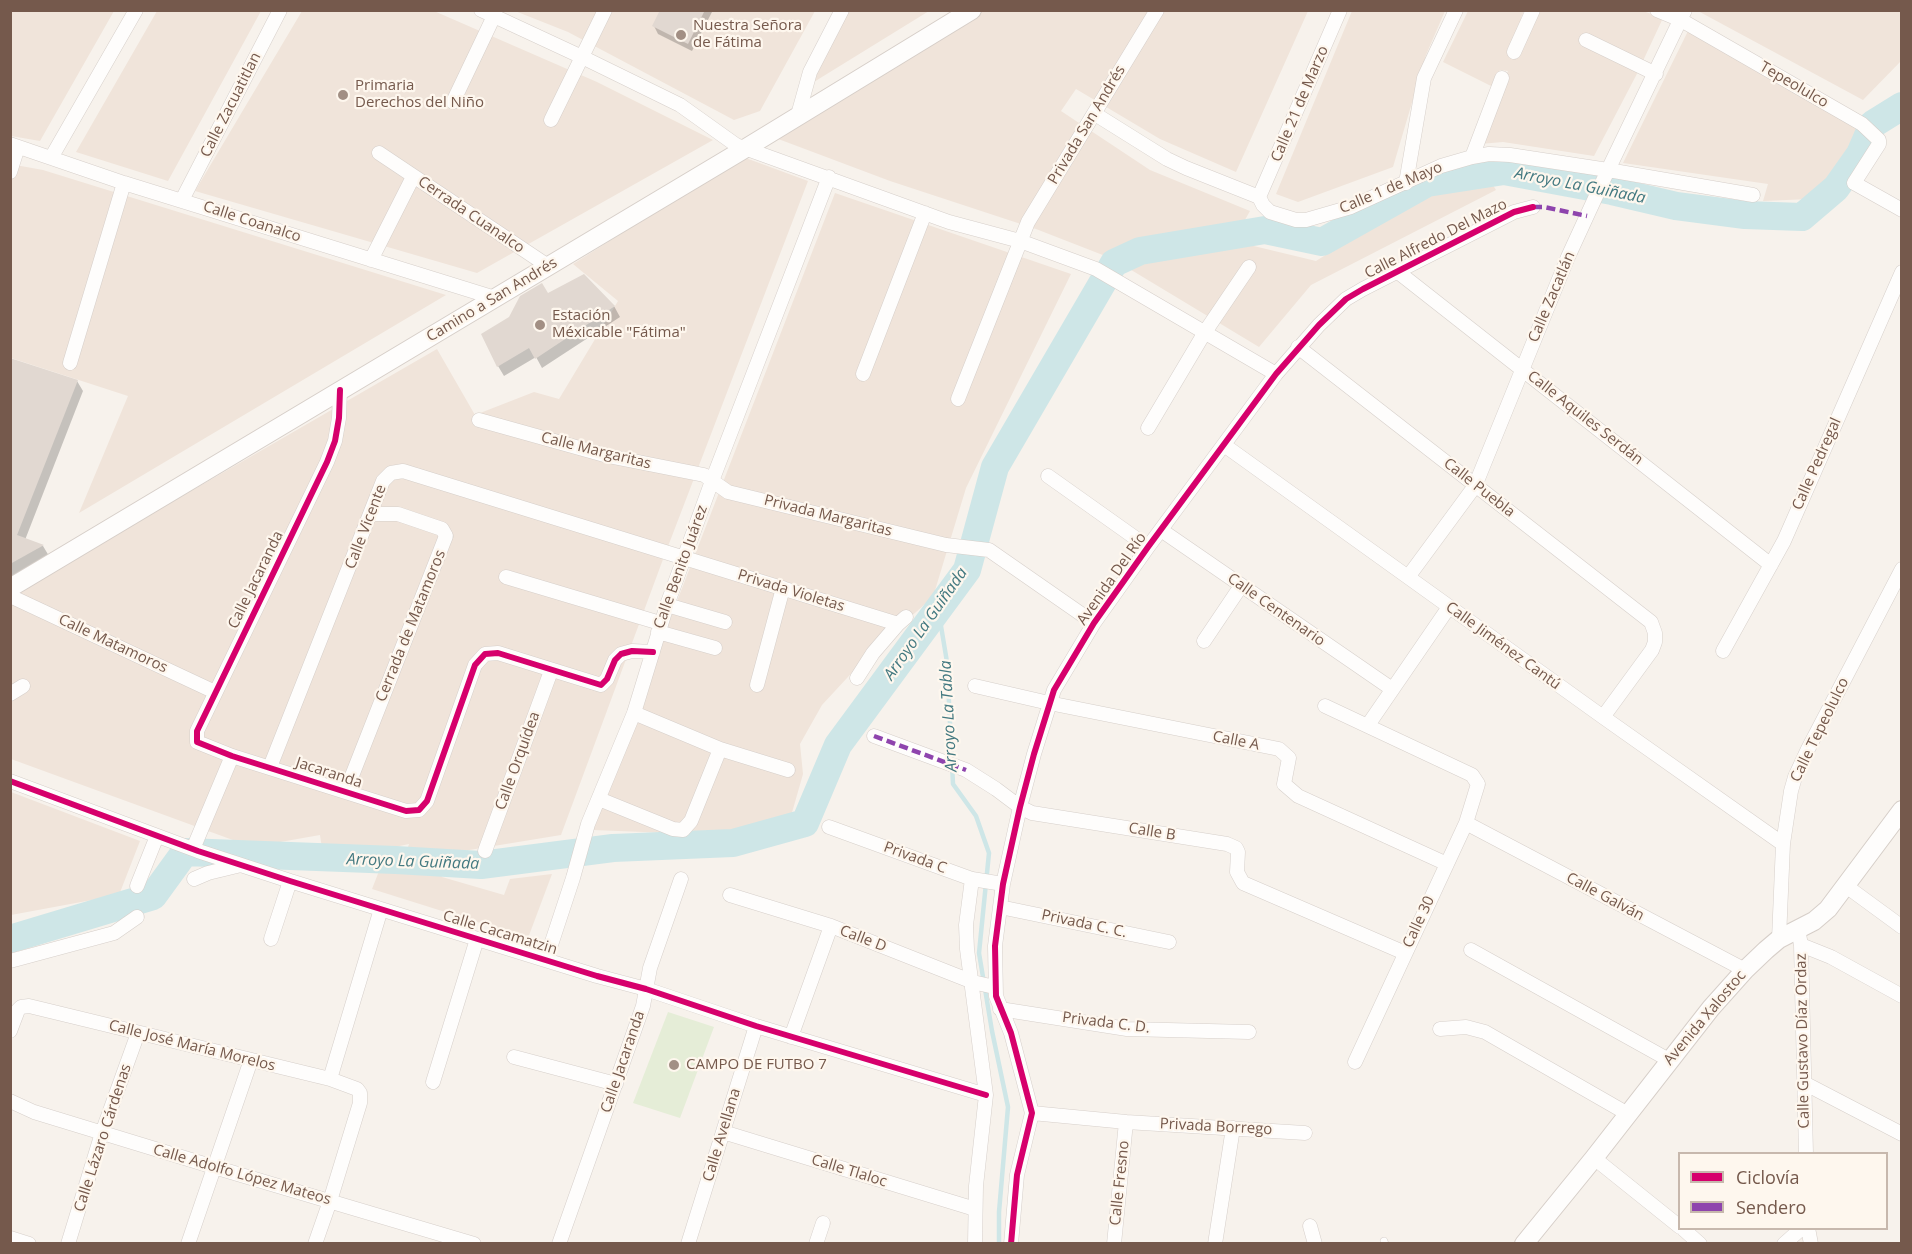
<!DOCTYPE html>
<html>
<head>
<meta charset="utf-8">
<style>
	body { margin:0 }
	#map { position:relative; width:1912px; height:1254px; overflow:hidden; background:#f7f2ec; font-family:"Open Sans",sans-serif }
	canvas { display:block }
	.frame { position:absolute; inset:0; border:12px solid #75594c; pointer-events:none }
	.legend { position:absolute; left:1678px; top:1152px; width:210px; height:78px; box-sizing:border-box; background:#fef7ee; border:2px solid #c7b8ad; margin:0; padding:8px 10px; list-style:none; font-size:18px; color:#75594c }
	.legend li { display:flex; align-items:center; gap:12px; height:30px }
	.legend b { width:30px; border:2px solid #c7b8ad }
</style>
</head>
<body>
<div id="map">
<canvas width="1912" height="1254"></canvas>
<div class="frame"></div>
<ul class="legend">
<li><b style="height:8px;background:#d6006c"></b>Ciclovía</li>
<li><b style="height:8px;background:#8e44ad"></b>Sendero</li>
</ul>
</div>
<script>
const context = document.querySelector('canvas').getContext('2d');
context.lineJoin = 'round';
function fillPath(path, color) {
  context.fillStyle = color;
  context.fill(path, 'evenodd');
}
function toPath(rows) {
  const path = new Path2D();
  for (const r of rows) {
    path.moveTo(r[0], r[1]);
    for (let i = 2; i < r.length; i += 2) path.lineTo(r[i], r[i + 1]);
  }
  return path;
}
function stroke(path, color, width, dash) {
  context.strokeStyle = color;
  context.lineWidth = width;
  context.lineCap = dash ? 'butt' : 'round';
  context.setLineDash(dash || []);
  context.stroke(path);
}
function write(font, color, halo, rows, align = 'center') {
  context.font = font + ' "Open Sans",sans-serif';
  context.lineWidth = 4.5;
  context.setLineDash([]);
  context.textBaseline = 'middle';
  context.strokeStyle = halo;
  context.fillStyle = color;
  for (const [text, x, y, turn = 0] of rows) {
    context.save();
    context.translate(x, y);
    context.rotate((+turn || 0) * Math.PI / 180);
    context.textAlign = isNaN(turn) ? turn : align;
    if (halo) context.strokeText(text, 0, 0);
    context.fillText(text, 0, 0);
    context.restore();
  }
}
const residential = toPath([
	[1534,10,1643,11,1663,18,1642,63,1585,33,1582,38,1640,68,1594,156,1503,142,1480,144,1508,71,1500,70,1493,87,1443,62,1468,11,1524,11,1521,18,1528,20],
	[10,11,114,11,40,141,11,136],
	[157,11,261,11,168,181,76,152],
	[302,11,434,11,597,82,713,140,477,273,195,191],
	[515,11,815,11,760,111,734,120,568,32],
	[849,11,929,11,809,85],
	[983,11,1308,11,1236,172,1160,139,1076,89,1061,111,1150,170,1250,211,1233,241,1316,261,1424,193,1485,172,1496,190,1311,285,1259,347,1113,259,1036,229,890,181,773,137],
	[1352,11,1445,11,1426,55,1393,167,1298,202,1276,194],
	[1698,11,1901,11,1901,61,1863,100],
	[1688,31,1859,125,1838,170,1810,199,1763,201,1768,184,1623,163],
	[743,157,808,181,662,562,561,835,451,853,442,877,504,895,510,879,552,874,528,938,372,889,381,866,400,871,409,844,324,862,320,835,252,847,11,759,11,595,437,349,475,415,534,392,559,399,618,301,573,264],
	[10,164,43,170,446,295,79,513,128,396,11,358],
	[835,193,1071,274,966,488,933,597,872,651,822,705,800,744,803,774,791,816,720,835,593,830,605,787],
	[11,792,140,841,119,895,11,915]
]);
const green = toPath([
	[668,1012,714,1027,680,1118,633,1103]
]);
const shadow = toPath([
	[662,10,713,10,692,51,658,34,654,26],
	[547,294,614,306,620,317,542,368,536,357,504,376,498,366],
	[10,360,77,381,83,391,25,540,43,546,49,556,10,578]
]);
const stream = toPath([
	[938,608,947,662,953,784,976,816,989,853,979,953,992,1031,1008,1107,999,1212,999,1244]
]);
const river = toPath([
	[10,939,153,896,185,852,396,860,481,865,613,848,733,843,805,823,838,745,967,570,995,467,1114,263,1140,251,1265,230,1322,242,1427,183,1504,171,1612,191,1676,206,1745,215,1802,217,1836,188,1860,154,1873,124,1902,106]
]);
const building = toPath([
	[660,10,705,10,688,44,652,26],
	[584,274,615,306,535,359,529,348,497,367,481,334,509,317,520,296,542,283,548,293],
	[10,358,78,380,17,535,44,545,10,564]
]);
const lane = toPath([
	[1384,1241,1385,1244]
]);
const street = toPath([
	[481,10,582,57,680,105,736,145,949,222,1020,241,1096,269,1276,374],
	[1657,10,1681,20,1862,124,1879,140,1879,144,1854,183,1902,210],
	[1586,40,1656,74],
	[1514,52,1533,10],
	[453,102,494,16],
	[1095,114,1167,159,1186,168,1259,197,1263,205,1270,212,1296,220,1306,220,1351,207,1441,166,1472,157,1489,154,1510,155,1608,170,1753,195],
	[798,115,810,72,842,10],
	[551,120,605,10],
	[10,144,124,183,495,298],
	[379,153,548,266],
	[1472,157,1502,78],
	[51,158,136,10],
	[10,172,18,147],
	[1406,183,1424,78,1456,10],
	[1259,197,1340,10],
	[182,200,280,10],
	[371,260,413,177],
	[1398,272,1771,565],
	[1298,347,1651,622,1655,633,1655,642,1652,650,1603,717],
	[70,363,124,183],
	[863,374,925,213],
	[340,390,339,418,335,441,327,462,197,731,197,742,232,756,406,811,419,810,427,801,475,665,485,654,498,653,601,685,607,679,615,660,621,654,632,651,653,652],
	[958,399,1028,222,1157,10],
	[479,420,608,456,704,475,728,492,946,545,989,550,1094,623],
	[1148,428,1205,332,1249,267],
	[1224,445,1603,717,1783,844],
	[1048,476,1148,547],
	[1161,530,1392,689],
	[506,577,660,623],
	[1408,577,1475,486,1568,257,1608,170,1685,10],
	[10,596,215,692],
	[667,605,725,622],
	[658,632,715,648],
	[1204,641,1241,586],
	[1723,651,1784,541,1902,272],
	[857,678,873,653,898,624,906,617],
	[757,685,783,588],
	[975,686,1049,703,1279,749,1289,758,1284,784,1298,796,1447,864],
	[10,694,23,686],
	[1325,706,1472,775,1478,784,1466,823,1355,1062],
	[634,713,720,749,788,770],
	[1368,725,1449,607],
	[874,736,966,770,996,789,1020,807,1032,813,1227,844,1236,848,1238,852,1237,872,1243,883,1405,953],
	[270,767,383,481,391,473,403,471,898,624],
	[10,781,198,851,290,881,597,976,646,989,756,1026,986,1095],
	[346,791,446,536,442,529,398,514,371,514],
	[599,799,673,829,683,830,691,821,720,749],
	[1466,823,1745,970],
	[829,827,972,879,1003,884],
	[193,849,232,756],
	[485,851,551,671],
	[194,879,208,873,241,865],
	[972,879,966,925,967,949,986,1095,976,1186,975,1244],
	[137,886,157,836],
	[1846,886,1902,927],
	[730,895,831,926,973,982,994,987],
	[1000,907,1169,942],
	[1798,929,1801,945,1806,1154],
	[271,939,290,881],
	[1779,939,1783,844,1791,791,1795,777,1808,749,1902,569],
	[1801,945,1831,957,1902,996],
	[1471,950,1669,1060],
	[546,960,573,878,588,824,634,713,667,605,712,481,829,177],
	[10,961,114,933,137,917],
	[1000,1009,1127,1029,1249,1032],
	[1440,1029,1466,1027,1485,1032,1628,1114],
	[10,1031,18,1010,21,1007,29,1006,330,1079,357,1089,360,1093,360,1103,330,1201,315,1244],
	[791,1037,831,926],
	[514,1057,616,1084],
	[330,1079,381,909],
	[433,1082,477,939],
	[1804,1083,1902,1134],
	[10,1101,34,1112,214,1167,474,1244],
	[1032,1113,1126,1122,1305,1133],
	[723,1132,975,1209],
	[1594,1158,1680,1227],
	[1310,1226,1315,1244],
	[1682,1228,1700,1244],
	[1808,1228,1811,1244],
	[10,1238,29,1244],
	[68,1244,102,1133,138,1033],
	[188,1244,251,1060],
	[559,1244,643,1006,650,968,681,879],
	[688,1244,756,1026],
	[816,1244,823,1223],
	[1011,1244,1017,1175,1032,1113,1011,1033,996,996,995,946,1003,884,1020,807,1034,754,1054,690,1094,623,1148,547,1276,374,1319,325,1346,299,1363,289,1514,212,1533,207],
	[1114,1244,1126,1122],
	[1215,1244,1233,1128],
	[1784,1244,1802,1228]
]);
const secondary = toPath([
	[10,588,746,148,972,10],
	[1524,1244,1594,1158,1711,1008,1745,970,1766,950,1779,939,1814,921,1828,909,1902,810]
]);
const quiet = toPath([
	[1533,207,1544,207,1587,216],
	[874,736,966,770]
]);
const cycleway = toPath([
	[340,390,339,418,335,441,327,462,197,731,197,742,232,756,406,811,419,810,427,801,475,665,485,654,498,653,601,685,607,679,615,660,621,654,632,651,653,652],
	[10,781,198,851,290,881,597,976,646,989,756,1026,986,1095],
	[1011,1244,1017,1175,1032,1113,1011,1033,996,996,995,946,1003,884,1020,807,1034,754,1054,690,1094,623,1148,547,1276,374,1319,325,1346,299,1363,289,1514,212,1533,207]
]);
const markers = [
	[681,35,6,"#a28f84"],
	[343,95,6,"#a28f84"],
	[540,325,6,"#a28f84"],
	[674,1065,6,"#a28f84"]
];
const poiNames = [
	["Nuestra Señora",693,26],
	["de Fátima",693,43],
	["Primaria",355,86],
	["Derechos del Niño",355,103],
	["Estación",552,316],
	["Méxicable \"Fátima\"",552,333],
	["CAMPO DE FUTBO 7",686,1065]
];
const streetNames = [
	["Tepeolulco",1794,85,30],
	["Calle 21 de Marzo",1300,104,-67],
	["Calle Zacuatitlan",231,105,-63],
	["Privada San Andrés",1087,125,-59],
	["Calle 1 de Mayo",1391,188,-23],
	["Cerrada Cuanalco",471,215,34],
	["Calle Coanalco",252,222,18],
	["Calle Alfredo Del Mazo",1436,239,-27],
	["Calle Zacatlán",1552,297,-67],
	["Camino a San Andrés",492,300,-31],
	["Calle Aquiles Serdán",1585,418,38],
	["Calle Margaritas",596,451,14],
	["Calle Pedregal",1817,464,-66],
	["Calle Puebla",1479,488,38],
	["Privada Margaritas",828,516,14],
	["Calle Vicente",366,527,-69],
	["Calle Benito Juárez",681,567,-70],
	["Avenida Del Río",1112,579,-55],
	["Calle Jacaranda",256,580,-64],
	["Privada Violetas",791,591,17],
	["Calle Centenario",1276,610,35],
	["Cerrada de Matamoros",411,626,-68],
	["Calle Matamoros",113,644,25],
	["Calle Jiménez Cantú",1503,646,36],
	["Calle Tepeolulco",1820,730,-64],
	["Calle A",1236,741,11],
	["Calle Orquídea",518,761,-70],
	["Jacaranda",329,773,18],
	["Calle B",1152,832,9],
	["Privada C",915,858,20],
	["Calle Galván",1605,897,28],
	["Calle 30",1419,922,-65],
	["Privada C. C.",1084,924,12],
	["Calle Cacamatzin",500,933,17],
	["Calle D",863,939,21],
	["Avenida Xalostoc",1705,1018,-50],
	["Privada C. D.",1106,1023,7],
	["Calle Gustavo Díaz Ordaz",1803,1041,-91],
	["Calle José María Morelos",192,1046,14],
	["Calle Jacaranda",623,1062,-71],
	["Privada Borrego",1216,1127,3],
	["Calle Avellana",722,1135,-73],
	["Calle Lázaro Cárdenas",103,1138,-72],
	["Calle Tlaloc",849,1171,17],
	["Calle Adolfo López Mateos",242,1175,16],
	["Calle Fresno",1120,1183,-84]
];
const waterNames = [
	["Arroyo La Guiñada",1580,186,11],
	["Arroyo La Guiñada",926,624,-55],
	["Arroyo La Tabla",949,716,-93],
	["Arroyo La Guiñada",413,862,2]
];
fillPath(residential, '#f0e4da');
fillPath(green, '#e5edd7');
fillPath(shadow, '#0003');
stroke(stream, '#cee6e7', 4.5);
stroke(river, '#cee6e7', 28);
fillPath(building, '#e1d8d1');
stroke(lane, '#d6cfca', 8);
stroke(street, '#d6cfca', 15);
stroke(secondary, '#d6cec8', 20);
stroke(lane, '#fefdfc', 7);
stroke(street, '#fefdfc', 14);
stroke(secondary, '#fefdfc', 18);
stroke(quiet, '#8e44ad', 4.5, [9, 4.5]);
stroke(cycleway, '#d6006c', 6);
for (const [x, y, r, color] of markers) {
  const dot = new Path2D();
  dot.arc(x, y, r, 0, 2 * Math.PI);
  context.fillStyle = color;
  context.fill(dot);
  stroke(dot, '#fef7ee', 2);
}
write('15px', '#75594c', '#fef7ee', poiNames, 'left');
write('15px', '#75594c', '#fef7ee', streetNames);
write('italic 16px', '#437980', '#fef7ee', waterNames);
</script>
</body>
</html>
